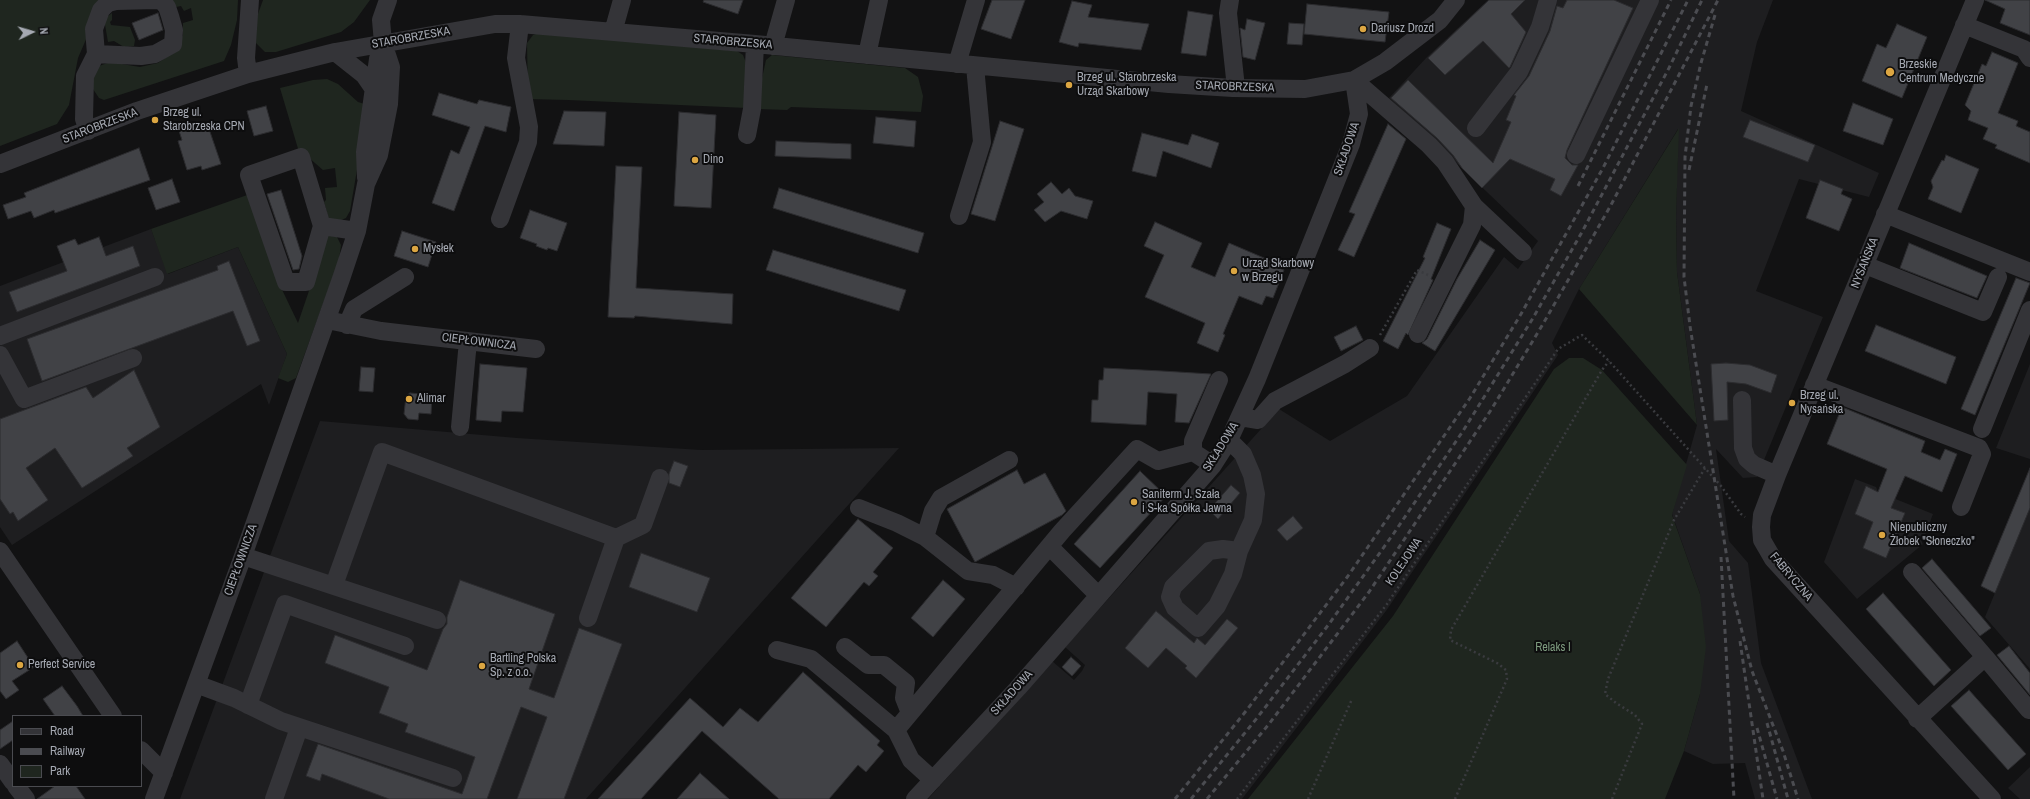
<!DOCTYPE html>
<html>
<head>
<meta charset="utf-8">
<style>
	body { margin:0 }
	#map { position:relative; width:2030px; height:799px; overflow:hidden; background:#121213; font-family:"Archivo Narrow",sans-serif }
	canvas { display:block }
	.legend { position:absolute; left:12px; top:715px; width:130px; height:72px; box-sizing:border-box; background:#0d0d0e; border:1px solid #4a4b50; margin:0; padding:5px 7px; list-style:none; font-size:12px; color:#a5a9b2 }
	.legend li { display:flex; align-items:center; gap:8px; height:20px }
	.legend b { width:20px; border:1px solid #4a4b50 }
	.north { position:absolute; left:12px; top:12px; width:40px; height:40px; -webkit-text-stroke:3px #0d0d0e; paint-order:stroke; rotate:85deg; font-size:11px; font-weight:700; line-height:16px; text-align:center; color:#a5a9b2 }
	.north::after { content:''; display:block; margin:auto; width:14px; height:18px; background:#a5a9b2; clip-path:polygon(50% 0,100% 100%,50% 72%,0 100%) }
</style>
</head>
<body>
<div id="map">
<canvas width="2030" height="799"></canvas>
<ul class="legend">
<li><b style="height:5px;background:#343438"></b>Road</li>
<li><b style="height:5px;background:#4b4c51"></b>Railway</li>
<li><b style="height:11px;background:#1f261f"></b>Park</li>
</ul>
<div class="north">N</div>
</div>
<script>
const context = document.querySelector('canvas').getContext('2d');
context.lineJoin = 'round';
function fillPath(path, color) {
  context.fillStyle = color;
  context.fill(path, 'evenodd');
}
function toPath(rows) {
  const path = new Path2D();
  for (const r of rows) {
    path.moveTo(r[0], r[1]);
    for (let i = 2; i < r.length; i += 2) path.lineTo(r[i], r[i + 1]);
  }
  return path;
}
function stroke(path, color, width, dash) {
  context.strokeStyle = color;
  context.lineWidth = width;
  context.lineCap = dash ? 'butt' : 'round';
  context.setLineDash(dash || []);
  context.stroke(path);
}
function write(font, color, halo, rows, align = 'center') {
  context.font = font + ' "Archivo Narrow",sans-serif';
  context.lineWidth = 4;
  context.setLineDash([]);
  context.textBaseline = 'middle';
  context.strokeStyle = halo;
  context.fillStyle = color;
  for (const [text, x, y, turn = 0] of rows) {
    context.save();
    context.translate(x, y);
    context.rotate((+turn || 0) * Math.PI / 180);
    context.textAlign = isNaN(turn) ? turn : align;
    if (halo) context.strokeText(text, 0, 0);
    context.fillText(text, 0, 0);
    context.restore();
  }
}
const built = toPath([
	[1488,0,1773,0,1757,42,1741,111,1879,173,1869,197,1799,179,1756,291,1823,317,1757,477,1743,478,1716,449,1729,541,1748,563,1761,663,1812,799,1755,799,1745,763,1713,764,1684,751,1700,694,1700,594,1672,514,1697,425,1677,272,1676,217,1678,129,1579,289,1552,343,1558,355,1386,611,1242,799,928,799,1052,661,1074,680,1082,671,1085,665,1065,647,1279,409,1330,441,1407,396,1504,257,1518,269,1538,241,1389,98,1427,57],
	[151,229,168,274,238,247,287,354,269,405,261,384,12,545,0,527,0,286],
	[2030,364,2030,459,1996,448],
	[320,421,517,438,701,450,899,448,586,799,180,799],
	[1855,479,1876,487,1878,492,1933,514,1922,543,1923,544,1857,599,1824,562],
	[2030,508,2030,669,1985,617],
	[2030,767,2030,799,2020,799,2008,788]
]);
const green = toPath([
	[0,0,103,0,78,58,69,105,57,124,0,146],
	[169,0,238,0,237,20,231,45,224,61,104,100,99,98,93,89,93,73,99,66,110,62,140,67,158,63,175,51,183,35,183,23,193,20,191,8,184,11,181,6,176,7],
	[263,0,370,0,354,22,341,32,276,52,265,52,256,43,255,22],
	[112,13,112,20,110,22,111,25,130,27,135,40,134,46,124,47,114,41,108,42,104,19],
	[539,33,737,51,743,55,747,65,747,108,568,100,528,99,527,43,533,35],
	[772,55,905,68,918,77,923,96,921,112,791,107,787,110,758,109,759,92,766,60],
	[327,79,338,84,358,102,368,105,350,211,346,218,339,221,329,220,324,202,326,200,325,188,337,187,335,168,323,170,301,151,299,152,280,88,313,80],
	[1679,128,1676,217,1677,272,1697,425,1579,289],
	[250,194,275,275,298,323,328,235,337,237,341,245,339,260,296,378,288,382,278,378,287,354,238,247,167,274,151,229],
	[1569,358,1583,358,1602,370,1687,465,1672,515,1700,594,1706,647,1700,694,1684,751,1665,799,1248,799,1393,616,1554,369]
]);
const building = toPath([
	[704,0,743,0,738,14,703,2,704,0],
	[992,0,1025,0,1011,39,981,29,992,0],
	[1489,0,1525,0,1511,14,1526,32,1510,67,1509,68,1483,41,1445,75,1428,58,1489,0],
	[1567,0,1614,0,1633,8,1567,150,1565,158,1572,165,1578,165,1561,196,1550,190,1555,179,1510,159,1482,188,1462,168,1453,155,1437,138,1391,98,1408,80,1493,163,1511,122,1506,120,1516,96,1514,95,1529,76,1550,31,1557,6,1563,8,1567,0],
	[1985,0,2030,0,2030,35,2000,23,2005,9,1985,0],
	[1072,1,1092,5,1088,17,1149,24,1141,50,1079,43,1078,47,1059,42,1072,1],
	[1307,4,1389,12,1385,42,1304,34,1307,4],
	[1188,11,1213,15,1206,56,1181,53,1188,11],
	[158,13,163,30,139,40,132,23,158,13],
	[1247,19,1265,23,1255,60,1243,57,1240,28,1245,30,1247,19],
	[1289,23,1304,24,1302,45,1287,44,1289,23],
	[1897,24,1927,37,1902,98,1862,81,1877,44,1886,48,1897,24],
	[1992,52,2018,63,1998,113,2018,121,2016,126,2030,132,2030,163,1995,148,1997,145,1983,139,1988,128,1968,120,1971,111,1965,105,1982,64,1986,66,1992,52],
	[439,93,477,104,479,100,511,107,506,132,485,126,454,211,432,203,451,150,459,154,470,127,432,115,439,93],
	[1853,103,1893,119,1883,145,1843,131,1853,103],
	[266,106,273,131,254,136,247,111,266,106],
	[564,111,606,112,604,146,553,144,564,111],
	[679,112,716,115,711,208,674,206,679,112],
	[876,117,916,121,914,147,873,143,876,117],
	[1750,120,1815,145,1808,162,1743,137,1750,120],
	[1000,121,1024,129,995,221,971,214,1000,121],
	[207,123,221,164,202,170,201,166,187,170,178,141,182,140,179,131,207,123],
	[1388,124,1406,139,1354,257,1338,250,1355,214,1349,212,1388,124],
	[1142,133,1188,145,1192,134,1219,143,1211,168,1163,151,1156,177,1132,171,1142,133],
	[776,141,851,144,851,159,775,156,776,141],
	[139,148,150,180,55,213,54,210,34,218,31,211,8,219,3,205,26,197,24,193,139,148],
	[1946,155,1979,169,1961,213,1928,199,1933,187,1931,181,1942,160,1944,161,1946,155],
	[616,166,642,167,636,288,733,294,732,324,635,316,634,318,608,317,616,166],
	[172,179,180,202,156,210,148,188,172,179],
	[1820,180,1843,189,1841,194,1852,199,1839,231,1806,218,1820,180],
	[1051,182,1062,194,1069,188,1075,196,1093,201,1087,219,1061,211,1045,222,1034,210,1044,202,1037,194,1051,182],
	[779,188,924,233,918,253,773,208,779,188],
	[281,190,302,256,299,269,293,270,267,194,281,190],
	[530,210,567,223,557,251,548,248,547,250,536,246,537,244,520,238,530,210],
	[1155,222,1202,243,1191,267,1215,277,1229,243,1278,264,1276,267,1284,270,1273,298,1266,296,1262,305,1239,296,1223,334,1225,335,1218,352,1197,343,1205,323,1145,297,1164,255,1144,246,1155,222],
	[1437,223,1451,229,1431,279,1433,280,1408,335,1406,333,1398,349,1383,341,1425,258,1423,257,1437,223],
	[402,231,436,242,428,267,394,256,402,231],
	[99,237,106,256,133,246,140,266,17,312,9,292,67,271,57,246,75,239,78,245,99,237],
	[1480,240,1495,250,1435,351,1422,343,1427,339,1457,279,1480,240],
	[1909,243,1987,276,1977,298,1900,268,1909,243],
	[773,250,906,290,899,311,766,270,773,250],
	[229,261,260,341,247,346,233,311,42,381,27,339,218,270,217,266,229,261],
	[2016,278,2030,283,1975,415,1961,409,2016,278],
	[1876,325,1956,357,1946,384,1865,351,1876,325],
	[1356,326,1363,340,1341,351,1334,337,1356,326],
	[1726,363,1750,365,1777,375,1771,393,1746,384,1727,382,1728,420,1714,421,1711,364,1726,363],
	[480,364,527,368,523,412,502,411,501,422,476,420,480,364],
	[361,367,375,368,373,392,359,391,361,367],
	[1104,368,1162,371,1211,374,1189,423,1175,422,1177,394,1148,392,1146,425,1091,422,1092,400,1098,400,1099,380,1103,380,1104,368],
	[134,370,160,427,127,448,133,456,82,488,55,448,26,468,48,500,18,521,13,512,10,514,0,499,0,419,86,387,93,398,134,370],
	[410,393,432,395,431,414,419,413,418,420,408,419,404,414,406,396,410,393],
	[1842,407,1925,441,1921,452,1940,460,1945,449,1957,454,1942,492,1905,476,1891,508,1905,513,1886,558,1863,548,1873,522,1855,514,1866,486,1878,492,1887,469,1827,444,1842,407],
	[674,461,688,466,680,487,669,483,669,474,674,461],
	[2030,468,2030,508,1995,593,1981,586,2030,468],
	[1017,470,1024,484,1045,473,1066,511,1062,515,975,562,947,509,1017,470],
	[1140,471,1166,496,1100,568,1074,544,1140,471],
	[1231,485,1240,493,1218,519,1209,510,1231,485],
	[1293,516,1303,528,1287,541,1277,530,1293,516],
	[858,519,893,548,873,572,878,576,869,586,864,582,826,627,791,598,858,519],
	[641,553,710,578,697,612,629,587,641,553],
	[1932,559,1980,615,1991,628,1980,636,1922,568,1932,559],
	[460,580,555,614,529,689,554,698,579,628,622,644,564,799,517,799,547,717,521,707,487,799,389,799,322,774,320,781,306,776,318,744,462,794,475,757,405,732,408,724,379,713,389,687,325,663,335,635,427,670,443,629,447,624,447,617,460,580],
	[943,580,965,599,933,637,911,618,943,580],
	[1883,593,1951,670,1934,686,1866,609,1883,593],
	[1156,611,1194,643,1197,638,1205,645,1227,619,1238,628,1196,678,1185,668,1187,666,1166,648,1148,668,1125,648,1156,611],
	[17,641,34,667,12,681,19,690,6,699,0,691,0,653,17,641],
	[2009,646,2030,673,2030,695,1997,655,2009,646],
	[1071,657,1081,666,1072,676,1062,667,1071,657],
	[803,672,880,741,877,745,884,751,866,772,858,765,829,799,779,799,702,731,641,799,598,799,690,698,723,727,740,708,758,722,803,672],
	[62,686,77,706,83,716,55,716,43,699,62,686],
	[1969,690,2026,754,2008,770,1951,706,1969,690],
	[13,721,13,740,0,749,0,730,13,721],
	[700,773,729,799,677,799,700,773],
	[55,786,76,786,85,799,37,799,55,786]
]);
const path = toPath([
	[1380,335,1417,270,1428,275],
	[1237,799,1387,604,1558,349,1582,335,1609,361,1721,486,1741,514,1745,517],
	[1308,799,1352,699],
	[1455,799,1507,679,1506,670,1497,663,1450,640,1451,630,1602,370,1609,361],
	[1612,799,1642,724,1635,715,1616,703,1605,694,1608,679,1674,520,1705,468]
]);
const minor = toPath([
	[1230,0,1228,13,1236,88],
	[1975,0,1777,475,1762,515,1761,527,1762,540,1773,559,1992,799],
	[1964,25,2024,49,2030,58],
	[613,32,622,0],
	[773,46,786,0],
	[335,52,364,75,375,91],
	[96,54,141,56,155,54,173,44,174,30,170,16,167,7,161,0],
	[867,55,879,0],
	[957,64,976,0],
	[248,74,246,58,250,0],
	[1354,80,1429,145,1445,162,1474,206,1472,225,1418,334],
	[1476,128,1519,72,1540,27,1548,0],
	[88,131,84,119,85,76,96,54,94,29,101,10,108,3,116,1,157,0],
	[747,135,752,109,755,44],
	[1576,155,1650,0],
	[301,157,322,226,306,282,286,282,249,175,301,157],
	[0,164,137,111,248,74,335,52,495,24,520,24,755,44,1169,84,1233,88,1305,89,1354,80,1385,62,1440,20,1456,0],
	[366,178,365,152,378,59,383,43],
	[1474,206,1523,252],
	[1885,214,2030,272],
	[959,216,982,142,975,66],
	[500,219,528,142,529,127,516,58,520,24],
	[322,226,357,231],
	[1865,265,1983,312,1998,277],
	[327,320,381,331,536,349],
	[347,325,354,309,405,277],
	[0,336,155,277],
	[0,355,24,399,133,358],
	[1814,385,1979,448,1982,454,1961,507],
	[1742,400,1743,448,1747,459,1754,465,1777,475],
	[1240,417,1258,420,1275,401,1345,364,1370,348],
	[460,427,468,341],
	[1982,429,2030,310],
	[1229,440,1243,454,1252,475,1256,494,1253,520,1239,551,1233,574,1217,606,1198,628,1175,608,1170,597,1173,587,1209,551,1223,549,1239,551],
	[1193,452,1193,441,1219,380],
	[859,508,897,523,925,537,968,571,993,575,1016,587],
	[925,537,933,511,941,498,1009,460],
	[616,538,643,525,660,478],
	[1050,547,1098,595],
	[0,551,113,716],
	[243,556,437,620],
	[1912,572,1985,657],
	[334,585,382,452,616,538,588,618],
	[845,647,868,665,884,665,906,683,904,698,910,713],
	[777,650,811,659,896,730],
	[196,684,234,698,281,721,453,778],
	[248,705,285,604,405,646],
	[1917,719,1985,657,2029,710],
	[141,750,164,773],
	[0,764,13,782],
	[933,780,911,760,896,730,1062,531,1137,449,1158,461,1193,452,1213,465],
	[16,786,26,799],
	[154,799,243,556,342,276,357,231,366,184,379,155,389,104,391,67,383,43,381,20,388,0],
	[274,799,299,728],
	[915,799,1018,688,1213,465,1229,440,1257,379,1351,144,1359,114,1354,80]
]);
const rail = toPath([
	[1715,15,1701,63,1691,106,1685,157,1684,277,1690,326,1733,596,1752,671,1783,751,1798,799],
	[1689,170,1707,84],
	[1578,186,1671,0],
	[1721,557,1734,799],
	[1740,641,1763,799],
	[1767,723,1788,799],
	[1757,728,1777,799],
	[1175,799,1246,711,1348,576,1470,398,1521,314,1603,168,1688,0],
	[1191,799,1257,718,1329,624,1394,533,1463,431,1533,318,1582,232,1669,68,1702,0],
	[1207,799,1269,724,1369,592,1491,410,1543,324,1611,205,1718,0]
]);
const markers = [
	[1363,29,4,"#dca642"],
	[1890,72,5,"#dca642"],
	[1069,85,4,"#dca642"],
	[155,120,4,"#dca642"],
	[695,160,4,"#dca642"],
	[415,249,4,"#dca642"],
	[1234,271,4,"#dca642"],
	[409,399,4,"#dca642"],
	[1792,403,4,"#dca642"],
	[1134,502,4,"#dca642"],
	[1882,535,4,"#dca642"],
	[20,665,4,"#dca642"],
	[482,666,4,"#dca642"]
];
const poiNames = [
	["Dariusz Drozd",1371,29],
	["Brzeskie",1899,65],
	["Centrum Medyczne",1899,79],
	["Brzeg ul. Starobrzeska",1077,78],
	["Urząd Skarbowy",1077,92],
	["Brzeg ul.",163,113],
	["Starobrzeska CPN",163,127],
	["Dino",703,160],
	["Mysłek",423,249],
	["Urząd Skarbowy",1242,264],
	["w Brzegu",1242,278],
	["Brzeg ul.",1800,396],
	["Nysańska",1800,410],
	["Alimar",417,399],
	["Saniterm J. Szała",1142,495],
	["i S-ka Spółka Jawna",1142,509],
	["Niepubliczny",1890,528],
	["Żłobek \"Słoneczko\"",1890,542],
	["Bartling Polska",490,659],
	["Sp. z o.o.",490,673],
	["Perfect Service",28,665]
];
const streetNames = [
	["STAROBRZESKA",411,38,-10],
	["STAROBRZESKA",733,42,5],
	["STAROBRZESKA",1235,87,2],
	["STAROBRZESKA",100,126,-21],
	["SKŁADOWA",1347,149,-71],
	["NYSAŃSKA",1865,263,-68],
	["CIEPŁOWNICZA",479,342,7],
	["SKŁADOWA",1221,447,-58],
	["CIEPŁOWNICZA",241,560,-70],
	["KOLEJOWA",1404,562,-56],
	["FABRYCZNA",1791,577,50],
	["SKŁADOWA",1012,693,-48]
];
const parkNames = [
	["Relaks I",1553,648]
];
fillPath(built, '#1e1e20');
fillPath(green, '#1f261f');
fillPath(building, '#414246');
stroke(building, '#2c2c2f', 1);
stroke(path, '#3a3b3f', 2.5, [2, 3]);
stroke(minor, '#343438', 18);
stroke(rail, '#4b4c51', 3, [5, 4]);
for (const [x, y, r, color] of markers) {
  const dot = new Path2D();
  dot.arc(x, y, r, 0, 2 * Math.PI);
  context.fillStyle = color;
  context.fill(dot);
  stroke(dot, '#0d0d0e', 1.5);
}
write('12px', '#a5a9b2', '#0d0d0e', poiNames, 'left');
write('12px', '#a5a9b2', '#0d0d0e', streetNames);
write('12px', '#7e9b7f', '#0d0d0e', parkNames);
</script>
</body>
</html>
